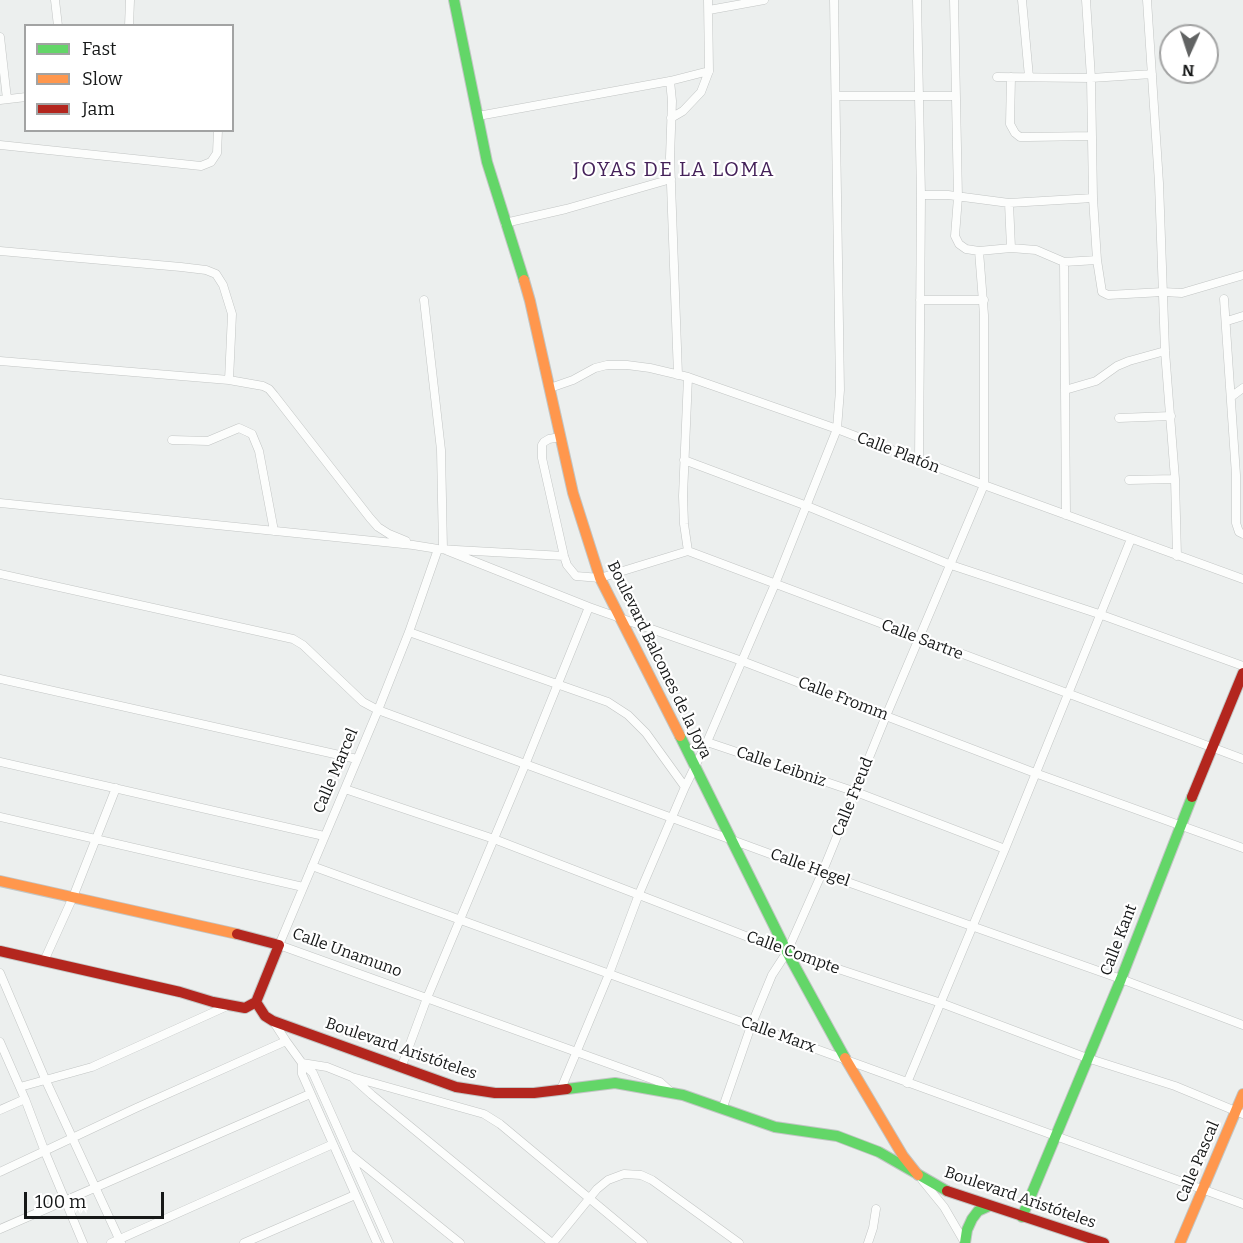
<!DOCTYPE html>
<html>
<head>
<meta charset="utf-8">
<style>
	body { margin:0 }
	#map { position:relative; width:1243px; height:1243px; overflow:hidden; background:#ecefee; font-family:Bitter,serif }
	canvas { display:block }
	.legend { position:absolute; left:24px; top:24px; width:210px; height:108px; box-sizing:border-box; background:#fff; border:2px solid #a2a3a3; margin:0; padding:8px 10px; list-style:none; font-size:18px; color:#161818 }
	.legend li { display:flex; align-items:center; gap:12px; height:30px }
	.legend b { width:30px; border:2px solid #a2a3a3 }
	.north { position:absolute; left:1159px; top:24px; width:60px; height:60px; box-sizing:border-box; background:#fff; border:2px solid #a2a3a3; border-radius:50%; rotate:183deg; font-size:16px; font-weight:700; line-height:24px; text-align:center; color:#161818 }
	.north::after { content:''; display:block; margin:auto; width:21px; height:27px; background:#616363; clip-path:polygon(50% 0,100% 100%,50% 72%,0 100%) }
	.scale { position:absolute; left:24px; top:1192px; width:140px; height:27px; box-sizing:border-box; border:3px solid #161818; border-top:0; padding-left:8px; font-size:18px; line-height:21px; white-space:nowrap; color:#161818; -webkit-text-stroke:4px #fff; paint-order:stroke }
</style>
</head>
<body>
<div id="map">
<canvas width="1243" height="1243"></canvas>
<ul class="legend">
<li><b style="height:8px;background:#63d668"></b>Fast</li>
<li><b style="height:8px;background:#ff974d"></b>Slow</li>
<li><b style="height:8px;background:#b3261e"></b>Jam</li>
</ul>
<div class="north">N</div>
<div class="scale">100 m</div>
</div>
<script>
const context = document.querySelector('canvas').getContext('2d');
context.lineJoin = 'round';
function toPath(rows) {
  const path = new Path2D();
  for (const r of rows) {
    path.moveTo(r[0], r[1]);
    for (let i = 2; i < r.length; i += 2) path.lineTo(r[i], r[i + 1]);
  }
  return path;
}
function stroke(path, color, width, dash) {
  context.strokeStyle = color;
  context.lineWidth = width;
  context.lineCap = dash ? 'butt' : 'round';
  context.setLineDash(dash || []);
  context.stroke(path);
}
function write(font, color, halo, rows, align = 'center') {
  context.font = font + ' Bitter,serif';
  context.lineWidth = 4.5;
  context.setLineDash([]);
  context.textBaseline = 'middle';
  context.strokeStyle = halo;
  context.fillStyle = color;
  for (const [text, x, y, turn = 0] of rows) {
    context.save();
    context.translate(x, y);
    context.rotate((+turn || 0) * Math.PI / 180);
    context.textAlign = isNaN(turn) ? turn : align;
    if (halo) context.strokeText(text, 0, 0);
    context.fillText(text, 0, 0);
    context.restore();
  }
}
const street = toPath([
	[55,0,58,26],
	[917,0,921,195,919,461],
	[954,0,958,197,955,236,959,244,966,249,979,251,1011,248,1036,250,1064,262,1097,260],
	[1022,0,1029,77],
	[1086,0,1091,78,1093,198,1097,260,1102,292,1108,295,1163,292,1182,293,1243,275],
	[1147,0,1159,183,1165,351,1175,479,1177,556],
	[709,10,764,0],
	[129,26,130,0],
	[0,37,7,99],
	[997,77,1091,78,1152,74],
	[1011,77,1010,124,1015,133,1020,137,1029,137,1092,136],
	[670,81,672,101,670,157,678,375],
	[837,96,955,96],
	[0,100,26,97],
	[478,116,670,81,709,71],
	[671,118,683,111,701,92,709,71,708,0],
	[0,145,201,166,211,162,217,153,218,130],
	[921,195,948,195,1009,203,1093,198],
	[1009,203,1011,248],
	[505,223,566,209,671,179],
	[0,251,181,267,206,270,216,274,223,285,232,314,229,380],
	[1064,262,1066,515],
	[1224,299,1236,475,1236,523,1239,532,1243,534],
	[424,300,441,450,443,549,589,607,742,661,1035,773,1243,848],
	[920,300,984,300],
	[1227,321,1243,316],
	[0,361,229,380,263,386,269,389,274,395,370,518,378,527,389,534,406,541],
	[550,388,573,380,595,368,607,365,627,365,650,368,688,377,837,429,984,485,1243,579],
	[1065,390,1096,381,1117,366,1129,361,1165,351],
	[1231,397,1243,388],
	[1119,418,1171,416],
	[560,437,549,439,544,442,542,445,542,458,564,556,567,565,576,576,600,578,688,551,1243,759],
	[172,440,208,441,239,428,252,434,259,451,274,531],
	[684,460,807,506,951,565,1099,614,1243,666],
	[1129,480,1175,479],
	[0,503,413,545,438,549,564,556],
	[438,549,409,632,378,710,279,945,660,1082,670,1091],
	[688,551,684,524,683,496,688,377],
	[0,574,293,639,303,645,363,702,378,710,822,873,1121,979,1243,1025],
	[409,632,608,702,628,715,646,733,685,787,707,742,856,792,1005,849],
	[0,679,357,759],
	[707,742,775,584,837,429,840,390,834,0],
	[0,762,324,836],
	[345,789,494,839,787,952,941,1003,1087,1058,1175,1086,1243,1114],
	[0,817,303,887],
	[312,866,1243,1204],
	[44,961,73,897,116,788],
	[0,973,46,1081,121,1243],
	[273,1021,286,1041,302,1063,313,1073,389,1243],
	[0,1042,25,1099,45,1152,83,1243],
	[302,1063,327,1067,352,1077,484,1114,500,1124,643,1243],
	[302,1063,302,1074,377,1243],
	[401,1068,427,998,525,765,589,607],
	[353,1078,372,1095,552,1243],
	[907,1083,1005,849,1131,539],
	[20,1087,92,1067,225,1007],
	[561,1089,609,974,639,894,685,787],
	[723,1107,751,1026,772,975,787,952,822,873,886,716,984,485,984,315,979,251],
	[0,1110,25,1099],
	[351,1155,460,1243],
	[0,1172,136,1108,286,1041],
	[922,1180,944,1207,965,1243],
	[0,1229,310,1094],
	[111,1243,333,1144],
	[244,1243,355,1195],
	[553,1243,597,1189,608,1180,624,1174,641,1175,652,1180,739,1243],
	[868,1243,873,1228,876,1209]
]);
const fast = toPath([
	[454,0,487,162,524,280],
	[680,736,787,952,845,1058],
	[567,1089,615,1083,683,1095,775,1127,837,1136,879,1152,947,1191],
	[1022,1217,1121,979,1192,797],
	[965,1243,967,1230,972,1219,978,1211,989,1206]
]);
const slow = toPath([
	[524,280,530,301,573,493,600,578,680,736],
	[0,881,237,934],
	[845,1058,903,1156,918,1175],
	[1180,1243,1243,1094]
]);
const jam = toPath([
	[1192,797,1243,673],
	[237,934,279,945,256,1002],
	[0,951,180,992,213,1002,245,1008,256,1002],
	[256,1002,265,1016,273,1021,456,1087,495,1093,534,1093,567,1089],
	[947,1191,1104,1243]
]);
const streetNames = [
	["Calle Platón",898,453,21],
	["Calle Sartre",922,640,21],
	["Boulevard Balcones de la Joya",659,660,64],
	["Calle Fromm",843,699,21],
	["Calle Leibniz",781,767,19],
	["Calle Marcel",336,771,-67],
	["Calle Freud",853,797,-68],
	["Calle Hegel",810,868,20],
	["Calle Kant",1119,940,-69],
	["Calle Unamuno",347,953,20],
	["Calle Compte",793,953,20],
	["Calle Marx",778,1035,20],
	["Boulevard Aristóteles",401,1049,19],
	["Calle Pascal",1198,1162,-67],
	["Boulevard Aristóteles",1020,1198,19]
];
const quarterNames = [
	["JOYAS DE LA LOMA",674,170]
];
stroke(street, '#c2c5c4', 9);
stroke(fast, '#c2c5c4', 12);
stroke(slow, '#c2c5c4', 12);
stroke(jam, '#c2c5c4', 12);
stroke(street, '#fcfdfc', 8);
stroke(fast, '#63d668', 10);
stroke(slow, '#ff974d', 10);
stroke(jam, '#b3261e', 10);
write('16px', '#161818', '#fff', streetNames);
context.letterSpacing = '1.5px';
write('20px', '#442159', '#fff', quarterNames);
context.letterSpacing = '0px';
</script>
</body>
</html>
